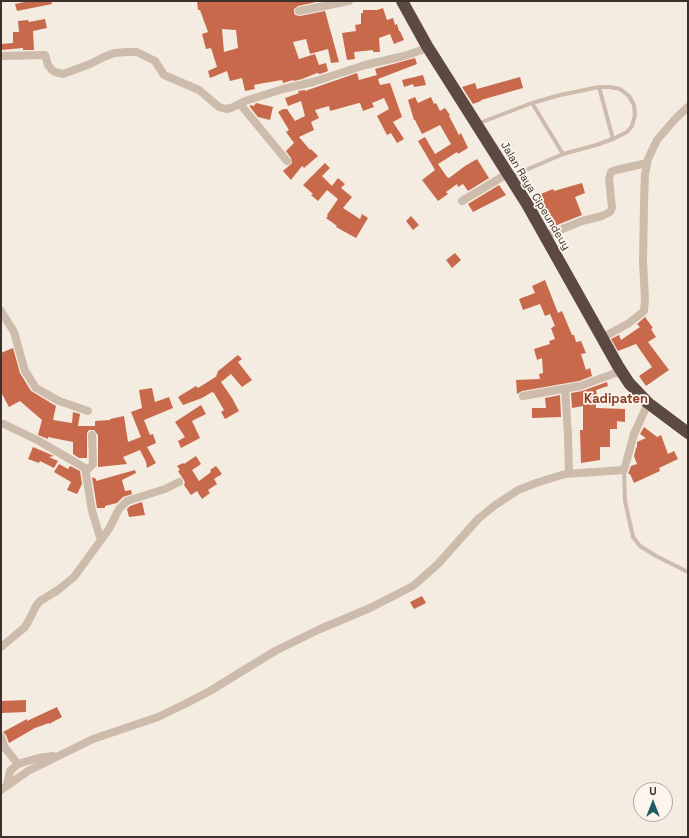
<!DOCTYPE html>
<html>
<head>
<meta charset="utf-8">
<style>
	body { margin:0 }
	#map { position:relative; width:689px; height:838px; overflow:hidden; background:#f4ebe1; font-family:"Space Grotesk",sans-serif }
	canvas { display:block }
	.frame { position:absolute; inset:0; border:2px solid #3b302b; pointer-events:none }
	.north { position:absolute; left:633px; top:782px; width:40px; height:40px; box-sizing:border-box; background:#fbf5ee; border:1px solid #aea6a0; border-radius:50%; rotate:0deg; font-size:11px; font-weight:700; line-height:16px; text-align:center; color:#3b302b }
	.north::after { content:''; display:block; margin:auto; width:14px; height:18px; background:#1f5a5e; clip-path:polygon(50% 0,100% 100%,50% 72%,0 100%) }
</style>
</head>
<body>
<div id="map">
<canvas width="689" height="838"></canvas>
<div class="frame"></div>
<div class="north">U</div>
</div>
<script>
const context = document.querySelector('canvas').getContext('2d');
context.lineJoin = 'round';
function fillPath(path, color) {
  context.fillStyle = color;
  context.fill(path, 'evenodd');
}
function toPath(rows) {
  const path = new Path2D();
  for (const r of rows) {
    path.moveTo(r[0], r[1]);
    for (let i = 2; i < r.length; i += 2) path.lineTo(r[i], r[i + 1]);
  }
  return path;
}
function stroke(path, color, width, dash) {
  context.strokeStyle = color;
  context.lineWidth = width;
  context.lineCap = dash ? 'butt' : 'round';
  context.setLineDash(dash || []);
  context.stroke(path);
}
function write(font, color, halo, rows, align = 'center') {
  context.font = font + ' "Space Grotesk",sans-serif';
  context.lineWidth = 3.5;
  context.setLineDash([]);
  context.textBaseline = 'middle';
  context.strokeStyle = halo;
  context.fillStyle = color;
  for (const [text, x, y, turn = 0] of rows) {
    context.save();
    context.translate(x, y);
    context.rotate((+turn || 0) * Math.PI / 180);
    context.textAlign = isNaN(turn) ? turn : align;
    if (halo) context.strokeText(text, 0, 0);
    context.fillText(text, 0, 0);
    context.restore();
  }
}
const building = toPath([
	[30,1,51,1,52,4,17,11,15,4],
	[197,1,321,1,298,6,294,9,294,12,295,15,300,16,325,11,339,62,331,63,328,49,310,54,306,39,293,42,299,59,315,54,319,65,326,63,328,71,320,74,317,73,302,79,294,81,293,80,283,83,282,80,264,83,254,85,255,89,245,91,242,78,230,81,227,71,210,78,208,71,217,67,211,48,206,49,202,34,208,32,200,10,198,10],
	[222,29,236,30,238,48,224,52],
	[383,8,387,20,393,18,395,25,397,24,399,31,400,31,404,40,394,44,390,34,379,38,380,52,373,52,373,50,354,52,355,59,347,60,342,33,356,31,355,25,361,24,361,13,363,13,363,10,377,10],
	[45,19,47,28,33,31,34,50,23,50,23,48,1,50,1,44,13,43,13,32,19,32,18,21,28,20,29,22],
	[415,58,417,64,378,79,380,85,390,83,402,117,393,122,404,139,397,143,391,133,387,135,377,116,389,109,384,98,372,103,374,107,363,111,360,103,359,103,330,111,329,106,315,110,319,118,311,122,314,130,299,137,310,150,311,149,318,156,304,168,302,166,291,180,283,171,292,163,291,158,286,151,294,143,286,132,289,130,278,112,283,109,287,109,295,121,305,116,301,101,288,106,285,98,299,93,298,91,305,90,305,91,357,73,359,80,377,75,375,69],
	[423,75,426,85,414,87,413,84,404,87,402,80],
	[520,77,523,88,481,100,481,101,473,104,462,87,475,83,477,89],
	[415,97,418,103,431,97,434,104,436,103,440,111,445,108,450,115,449,116,459,135,461,133,468,148,458,154,457,152,438,164,447,177,449,178,465,166,477,159,489,178,468,191,463,184,458,187,457,184,446,192,448,194,438,201,422,180,435,170,418,141,425,137,435,154,451,144,440,125,422,134,415,120,414,120,408,100],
	[256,103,273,107,270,120,258,117,250,107,250,105,254,106],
	[325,163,330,168,322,176,332,186,338,178,345,184,341,188,352,197,343,208,360,219,362,214,368,218,356,238,336,227,337,226,326,218,328,216,327,215,338,199,327,190,318,201,311,195,313,194,303,185],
	[582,183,585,193,575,197,582,215,552,227,541,194,553,189,554,191],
	[499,185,506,195,473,212,468,204],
	[411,216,419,225,413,230,406,221],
	[455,253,461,260,452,268,446,260],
	[545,280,558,313,562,311,572,335,574,335,576,342,581,341,586,353,581,354,586,370,590,368,592,376,579,381,522,391,517,394,516,380,540,379,539,374,543,373,542,358,537,360,534,349,550,344,549,341,555,339,551,328,555,326,550,314,545,316,540,304,523,310,519,299,535,293,532,286],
	[645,317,653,328,651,329,656,337,648,342,669,370,646,386,639,376,652,367,636,344,618,351,611,339,619,335,621,340,640,327,637,324],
	[13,348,20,373,31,391,56,406,53,420,72,423,73,412,80,414,78,426,95,426,95,421,110,420,110,419,124,416,128,442,141,437,131,412,142,408,139,390,152,388,155,402,169,397,173,408,144,420,150,435,153,434,156,443,147,447,156,463,147,468,146,462,140,450,123,457,127,464,98,467,98,435,94,430,89,430,87,433,87,458,79,458,73,454,73,442,48,437,48,439,38,435,42,420,20,401,9,407,1,392,1,353],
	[238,355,242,359,238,362,252,380,242,387,231,374,221,382,232,398,239,411,225,419,221,412,224,410,214,393,212,392,202,398,183,405,178,397,196,386,198,388,217,376,216,375,218,373,217,372],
	[607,382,608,386,596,390,597,395,596,395,596,408,625,409,625,422,617,421,617,429,610,429,610,447,600,447,600,460,581,463,580,430,583,430,583,406,572,408,571,393,582,391],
	[560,395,561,417,532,418,532,408,546,408,545,398],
	[201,405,206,414,192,421,200,438,181,448,178,441,185,437,175,422],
	[644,427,657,437,661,435,668,454,674,451,678,459,659,468,660,471,634,483,630,474,628,474,631,466,637,464,634,456,636,448,637,447,637,442,646,438,640,434],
	[33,447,54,456,49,457,58,461,54,468,40,461,39,463,28,459],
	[196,456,201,464,192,470,199,481,211,472,210,470,216,466,222,474,214,479,217,484,208,490,210,493,202,499,197,491,191,495,184,485,185,482,178,471,180,470,177,466,183,463,184,464],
	[59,464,68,469,70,466,80,471,82,484,77,494,67,490,71,482,54,472],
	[135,470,136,473,122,480,125,491,131,490,132,494,123,497,117,503,105,506,105,508,97,508,92,477,96,479,96,481],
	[142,502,145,515,129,517,127,509,130,506],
	[422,596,426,603,414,609,410,602],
	[26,700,26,712,1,713,1,701],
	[57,707,62,717,49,724,49,723,35,728,9,743,6,735,3,732,27,719,27,721]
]);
const lane = toPath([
	[599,87,613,139],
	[532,103,563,154],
	[477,124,532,103,560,95,599,87,610,87,620,89,629,96,634,105,635,115,632,126,627,132,613,139,596,145,563,154,512,176],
	[624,470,625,501,633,537,640,546,656,556,688,572]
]);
const street = toPath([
	[299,11,349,1],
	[1,56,45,55,48,65,52,70,55,72,63,74,90,64,104,57,114,53,127,52,137,52,155,61,164,75,199,90,219,107,226,109,231,108,245,101,283,89,313,82,365,65,404,56,428,48],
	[240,104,287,161],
	[462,201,507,174],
	[545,236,582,221,602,216,610,212,612,208,609,179,611,172,616,170,647,163],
	[1,311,14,332,25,371,36,388,59,401,88,411],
	[602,338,629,323,644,311,645,299,643,262,644,202,645,174,648,159,657,140,676,118,688,107],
	[565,389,568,435,569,473],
	[523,396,580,386,621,371],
	[4,424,39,441,85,468,92,511,101,540],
	[86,471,93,464,92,435],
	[1,647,24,628,27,624,36,606,40,601,58,590,74,577,109,529,119,509,127,501,165,489,179,482],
	[1,737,5,748,18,764],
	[7,785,10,771,18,764,38,758,53,756],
	[1,790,28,771,93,739,158,717,185,704,210,691,275,651,320,629,370,608,413,586,438,564,478,519,494,506,518,490,536,483,565,474,624,470,634,434,648,403]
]);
const highway = toPath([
	[402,1,427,46,527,204,618,366,629,383,648,403,688,433]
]);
const streetNames = [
	["Jalan Raya Cipeundeuy",535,196,59]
];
const quarterNames = [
	["Kadipaten",616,399]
];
fillPath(building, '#c8694b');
stroke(lane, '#cdbbac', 4);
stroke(street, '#cdbbac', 8);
stroke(highway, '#5c4a42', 12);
write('11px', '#3b302b', '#fbf5ee', streetNames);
write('bold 13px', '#8c3b22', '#fbf5ee', quarterNames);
</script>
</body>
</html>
